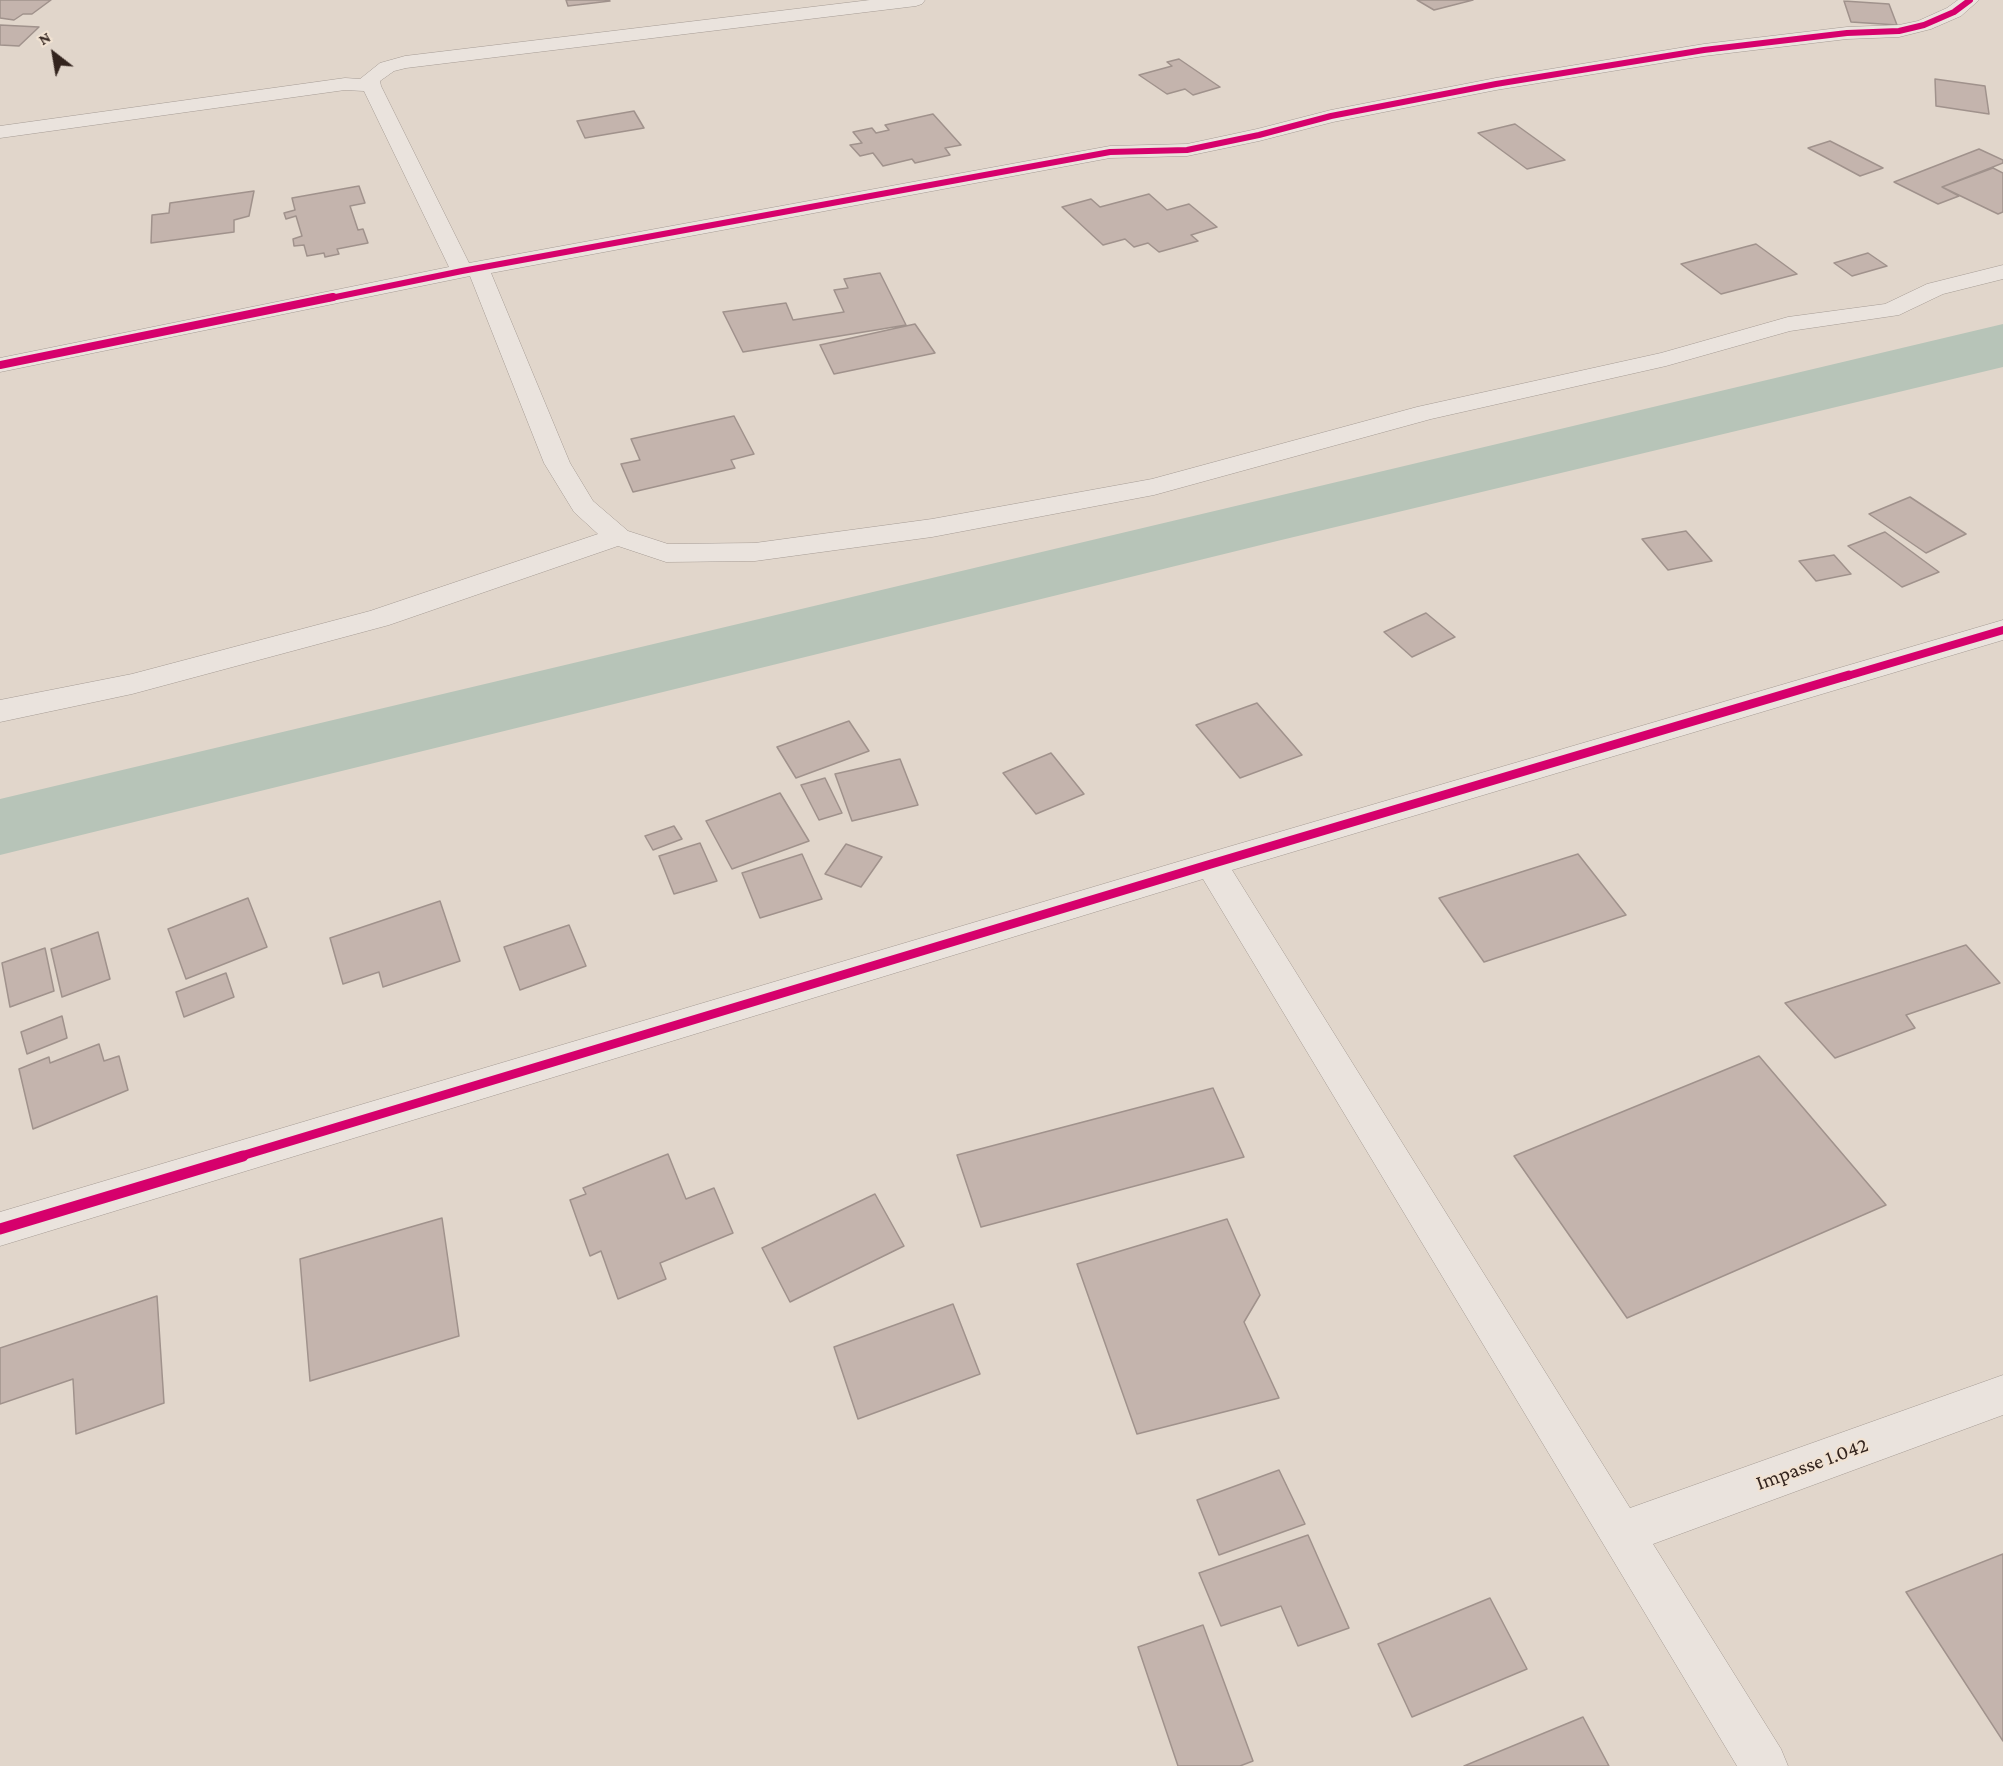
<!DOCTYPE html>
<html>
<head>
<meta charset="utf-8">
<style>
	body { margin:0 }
	#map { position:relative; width:2003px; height:1766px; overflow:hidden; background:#e1d6cb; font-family:"Crimson Pro",serif }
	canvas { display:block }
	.north { position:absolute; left:24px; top:24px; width:60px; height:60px; -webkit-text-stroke:4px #f1e2d2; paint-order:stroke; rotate:329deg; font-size:16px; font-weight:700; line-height:24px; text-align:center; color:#33241e }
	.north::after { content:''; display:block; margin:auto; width:21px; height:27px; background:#33241e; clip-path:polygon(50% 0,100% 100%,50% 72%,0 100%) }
</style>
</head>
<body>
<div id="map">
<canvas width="2003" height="1766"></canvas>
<div class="north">N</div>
</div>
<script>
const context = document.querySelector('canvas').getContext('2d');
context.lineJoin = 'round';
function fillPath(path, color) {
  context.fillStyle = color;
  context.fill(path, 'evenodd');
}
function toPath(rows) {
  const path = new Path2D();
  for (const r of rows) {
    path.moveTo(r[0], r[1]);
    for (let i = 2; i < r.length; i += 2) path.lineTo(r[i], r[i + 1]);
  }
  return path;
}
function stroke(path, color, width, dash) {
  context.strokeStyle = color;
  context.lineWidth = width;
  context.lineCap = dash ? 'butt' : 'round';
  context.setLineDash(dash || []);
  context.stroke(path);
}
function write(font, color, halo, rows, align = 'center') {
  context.font = font + ' "Crimson Pro",serif';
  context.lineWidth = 4.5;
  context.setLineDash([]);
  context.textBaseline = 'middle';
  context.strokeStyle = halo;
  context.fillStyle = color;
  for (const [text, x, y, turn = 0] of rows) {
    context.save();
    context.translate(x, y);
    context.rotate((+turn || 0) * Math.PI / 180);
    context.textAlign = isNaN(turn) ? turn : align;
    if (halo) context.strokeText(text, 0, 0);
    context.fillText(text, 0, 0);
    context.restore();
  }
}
const water = toPath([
	[2003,324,2003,367,1273,542,0,855,0,799]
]);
const building = toPath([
	[0,0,51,0,32,14,23,14,14,20,0,18,0,0],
	[566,0,609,0,610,1,568,6,566,0],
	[1417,0,1473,0,1434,10,1417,0],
	[1844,1,1889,4,1897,25,1851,22,1844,1],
	[0,25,39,27,19,46,0,45,0,25],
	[1179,59,1220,87,1193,95,1185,89,1167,94,1139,75,1172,66,1167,62,1179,59],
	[1935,79,1985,86,1989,114,1936,106,1935,79],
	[634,111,644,128,585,138,577,121,634,111],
	[933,114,961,145,945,148,950,155,915,163,912,159,883,166,873,153,860,156,850,145,862,143,853,132,872,128,876,133,889,130,885,125,933,114],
	[1515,124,1565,160,1527,169,1478,133,1515,124],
	[1830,141,1883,168,1860,176,1808,148,1830,141],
	[1979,149,2003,160,2003,163,1942,187,1959,196,1938,204,1894,182,1979,149],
	[1993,168,2003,173,2003,212,1998,214,1942,187,1993,168],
	[359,186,365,203,350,206,358,230,363,229,368,243,337,249,339,254,325,257,324,253,307,256,304,245,294,246,293,239,302,236,296,216,286,219,284,213,295,210,292,198,359,186],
	[254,191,249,216,234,220,234,232,151,243,152,215,169,213,170,203,254,191],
	[1149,194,1167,210,1189,204,1217,227,1191,235,1198,241,1159,252,1148,243,1134,247,1125,239,1103,245,1062,207,1091,199,1100,207,1149,194],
	[1756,244,1797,274,1721,294,1681,264,1756,244],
	[1868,253,1887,266,1852,276,1834,263,1868,253],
	[880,273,906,325,743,352,723,312,786,303,793,320,844,312,834,290,848,288,844,279,880,273],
	[915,324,935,353,834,374,820,345,915,324],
	[734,416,754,454,731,460,735,468,633,492,621,464,640,460,631,439,734,416],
	[1910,497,1966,534,1926,553,1869,514,1910,497],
	[1686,531,1712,561,1668,570,1642,539,1686,531],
	[1885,532,1939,572,1902,587,1848,546,1885,532],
	[1834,555,1851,574,1816,581,1799,561,1834,555],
	[1426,613,1455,637,1412,657,1384,632,1426,613],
	[1257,703,1302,755,1240,778,1196,725,1257,703],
	[849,721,869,751,796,778,777,747,849,721],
	[1051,753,1084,794,1036,814,1003,773,1051,753],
	[900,759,918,805,852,821,835,774,900,759],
	[825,778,842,813,819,820,801,785,825,778],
	[780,793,809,841,732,869,706,821,780,793],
	[674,826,682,839,653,850,645,836,674,826],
	[700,843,717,881,674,894,659,856,700,843],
	[846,844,882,857,861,887,825,874,846,844],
	[802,854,822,899,760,918,742,873,802,854],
	[1578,854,1626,915,1484,962,1439,898,1578,854],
	[248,898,267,947,186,979,168,929,248,898],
	[440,901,460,961,383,987,379,972,343,984,330,938,440,901],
	[569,925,586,966,520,990,504,947,569,925],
	[98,932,110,979,62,997,51,949,98,932],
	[1966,945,2000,983,1906,1015,1915,1028,1835,1058,1785,1003,1966,945],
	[45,948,54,991,10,1007,2,963,45,948],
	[226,973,234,997,184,1017,176,992,226,973],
	[62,1016,67,1038,27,1054,21,1032,62,1016],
	[99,1044,104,1061,119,1056,128,1090,33,1129,19,1069,49,1057,50,1063,99,1044],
	[1759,1056,1886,1205,1627,1318,1514,1156,1759,1056],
	[1213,1088,1244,1157,981,1227,957,1155,1213,1088],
	[668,1154,686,1199,714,1188,733,1233,660,1263,666,1279,618,1299,601,1251,590,1256,570,1200,586,1194,583,1188,668,1154],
	[875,1194,904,1246,790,1302,762,1248,875,1194],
	[442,1218,459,1336,310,1381,300,1259,442,1218],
	[1227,1219,1260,1295,1244,1322,1279,1398,1137,1434,1077,1264,1227,1219],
	[157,1296,164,1403,76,1434,73,1379,0,1404,0,1348,157,1296],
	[953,1304,980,1374,858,1419,834,1347,953,1304],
	[1279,1470,1305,1524,1219,1555,1197,1500,1279,1470],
	[1308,1535,1349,1628,1298,1646,1281,1606,1221,1626,1199,1573,1308,1535],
	[2003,1554,2003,1741,1906,1592,2003,1554],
	[1490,1598,1527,1669,1412,1717,1378,1644,1490,1598],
	[1203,1625,1253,1761,1240,1766,1178,1766,1138,1647,1203,1625],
	[1583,1717,1609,1766,1464,1766,1583,1717]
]);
const street = toPath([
	[870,0,925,0,922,4,916,6,406,68,394,71,380,81,381,86,469,263,1110,146,1187,144,1257,129,1331,110,1496,78,1704,44,1847,27,1899,25,1918,21,1947,8,1958,0,1979,0,1961,16,1931,29,1899,37,1847,39,1704,56,1496,90,1333,122,1259,141,1187,156,1110,158,491,273,570,463,593,501,628,531,668,544,755,543,932,519,1152,479,1417,407,1661,353,1788,317,1885,304,1927,284,2003,265,2003,279,1943,294,1899,315,1790,331,1666,366,1431,419,1154,495,932,537,755,561,666,562,618,546,389,625,132,694,0,722,0,700,132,674,370,611,598,534,574,512,544,463,470,276,0,372,0,358,449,267,364,91,345,90,0,138,0,126,345,78,360,79,380,63,405,56,870,0],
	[2003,620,2003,640,1232,870,1630,1508,2003,1375,2003,1415,1653,1544,1781,1749,1788,1766,1737,1766,1203,879,0,1246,0,1212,1211,852,2003,620]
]);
const cyclewayFar3 = toPath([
	[326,299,462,271,1110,152,1187,150,1259,135,1331,116,1496,84,1704,50,1847,33,1899,31,1924,25,1954,12,1970,0]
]);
const cyclewayFar2 = toPath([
	[0,365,333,297],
	[1844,677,2003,630]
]);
const cyclewayFar1 = toPath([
	[238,1157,1211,864,1849,675]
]);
const cycleway = toPath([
	[0,1229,243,1156]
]);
const nearStreetnames = [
	["Impasse 1.042",1812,1464,-20]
];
fillPath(water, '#b7c4b8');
fillPath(building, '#c4b4ad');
stroke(building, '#a0928c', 1.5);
stroke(street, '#a69c95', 1);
fillPath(street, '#eae3dd');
stroke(cyclewayFar3, '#d6006c', 6);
stroke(cyclewayFar2, '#d6006c', 8);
stroke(cyclewayFar1, '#d6006c', 9);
stroke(cycleway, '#d6006c', 11);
write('21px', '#33241e', '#f1e2d2', nearStreetnames);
</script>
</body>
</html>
